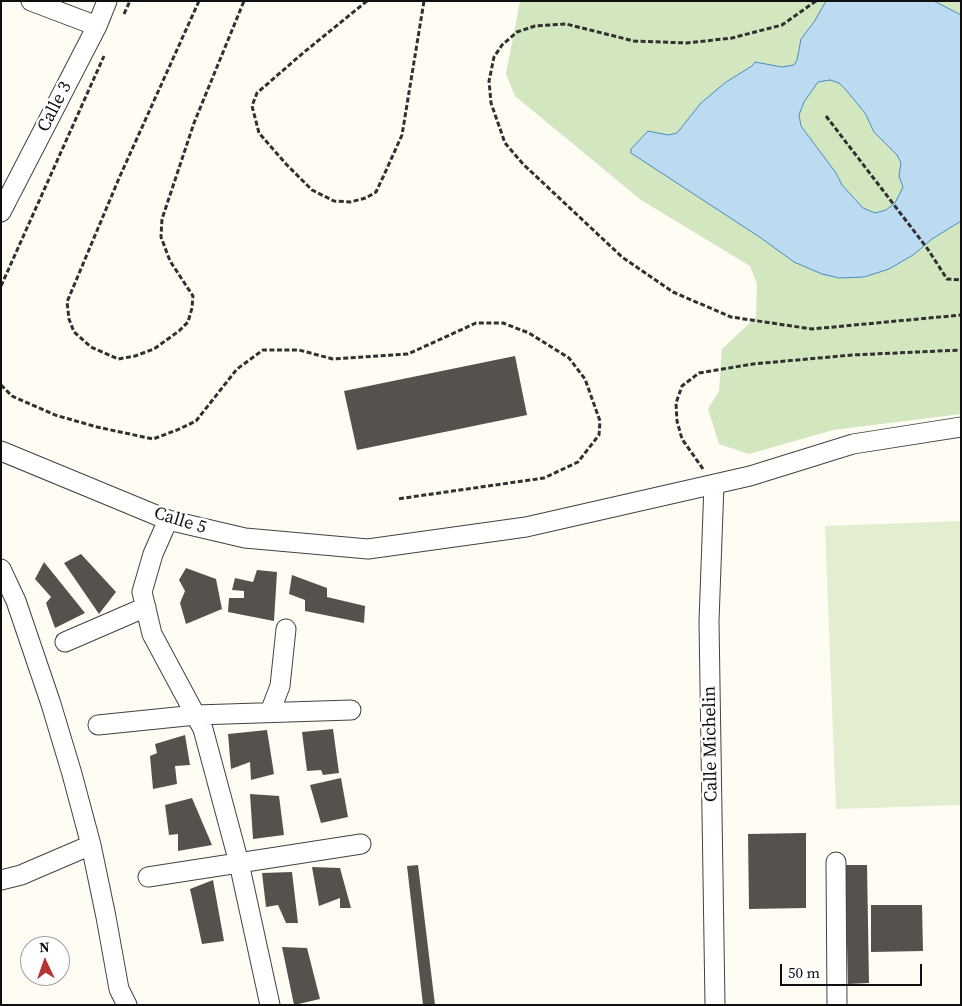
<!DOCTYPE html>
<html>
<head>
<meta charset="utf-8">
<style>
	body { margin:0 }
	#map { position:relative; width:962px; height:1006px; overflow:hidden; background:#fefcf3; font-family:"Source Serif 4",serif }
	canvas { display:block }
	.frame { position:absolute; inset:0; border:2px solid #0f0f0f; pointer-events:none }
	.north { position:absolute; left:20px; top:936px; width:50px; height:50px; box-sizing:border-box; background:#fff; border:1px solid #9f9f9f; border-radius:50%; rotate:357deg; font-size:14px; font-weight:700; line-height:20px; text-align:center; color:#0f0f0f }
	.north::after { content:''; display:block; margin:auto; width:18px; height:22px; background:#b43334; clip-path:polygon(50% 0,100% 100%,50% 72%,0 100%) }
	.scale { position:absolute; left:780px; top:964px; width:142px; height:22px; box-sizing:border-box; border:2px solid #0f0f0f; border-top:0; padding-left:6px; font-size:15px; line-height:18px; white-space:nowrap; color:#0f0f0f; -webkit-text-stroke:4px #fff; paint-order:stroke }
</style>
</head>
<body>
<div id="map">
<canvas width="962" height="1006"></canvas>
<div class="frame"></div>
<div class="north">N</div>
<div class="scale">50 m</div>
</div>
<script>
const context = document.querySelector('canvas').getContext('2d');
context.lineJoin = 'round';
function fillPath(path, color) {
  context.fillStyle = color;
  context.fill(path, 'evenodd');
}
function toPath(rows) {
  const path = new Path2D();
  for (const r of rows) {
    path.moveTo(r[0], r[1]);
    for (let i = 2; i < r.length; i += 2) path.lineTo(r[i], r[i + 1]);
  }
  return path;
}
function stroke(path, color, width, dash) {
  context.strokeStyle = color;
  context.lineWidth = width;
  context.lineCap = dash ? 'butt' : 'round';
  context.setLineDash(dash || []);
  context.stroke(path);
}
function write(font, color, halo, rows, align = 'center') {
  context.font = font + ' "Source Serif 4",serif';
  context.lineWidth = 5;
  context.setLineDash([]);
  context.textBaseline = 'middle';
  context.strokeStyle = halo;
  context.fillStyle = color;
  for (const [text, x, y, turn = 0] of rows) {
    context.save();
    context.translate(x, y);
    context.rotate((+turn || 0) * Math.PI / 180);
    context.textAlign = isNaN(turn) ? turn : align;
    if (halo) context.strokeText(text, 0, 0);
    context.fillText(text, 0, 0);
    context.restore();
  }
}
const green = toPath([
	[520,1,961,1,961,414,833,430,749,454,719,444,708,409,719,391,722,349,756,317,757,284,750,266,641,200,515,96,506,74]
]);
const pitch = toPath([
	[961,521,961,805,836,809,825,526]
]);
const water = toPath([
	[826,1,934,1,961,15,961,221,932,239,913,255,889,269,864,277,839,278,822,274,794,262,761,238,631,153,631,149,648,131,668,135,677,133,701,103,726,82,752,66,755,62,782,67,794,65,797,60,801,39,814,22,826,1],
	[830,80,839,83,846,90,865,113,874,132,897,155,901,163,899,176,903,187,895,203,886,210,875,213,863,208,842,185,836,173,801,126,799,115,804,102,818,82,830,80]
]);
const building = toPath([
	[515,356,527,415,357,450,344,391],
	[81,554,116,592,99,614,64,563],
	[44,562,85,613,55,628,46,603,51,597,35,579],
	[186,568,216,579,222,609,186,624,180,603,185,591,179,580],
	[257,570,277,572,274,621,228,612,229,598,244,598,244,591,232,590,235,578,253,582],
	[292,575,327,588,327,597,365,606,364,623,305,611,305,600,289,594],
	[333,729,339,773,323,775,321,770,307,771,302,732],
	[267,730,274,774,251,780,250,762,231,769,228,734],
	[185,735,190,765,175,766,177,784,153,789,150,756,157,753,155,744],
	[341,778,348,817,321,823,310,785],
	[250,794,279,796,284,835,253,839],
	[192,798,212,845,178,851,178,834,169,835,165,805],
	[806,833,806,908,749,909,748,834],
	[418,865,435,1005,423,1005,407,866],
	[845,865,867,865,869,983,848,984],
	[312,867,340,868,351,908,340,908,340,898,319,906],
	[292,872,298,923,286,923,278,905,266,907,262,873],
	[213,880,224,941,202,944,190,889],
	[871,905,922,905,923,951,871,952],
	[282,947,307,948,320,999,294,1005]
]);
const path = toPath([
	[199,1,120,176,67,302,69,319,74,332,91,347,118,359,135,356,154,349,179,331,188,322,192,308,193,296,170,261,161,237,162,219,194,123,244,1],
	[367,1,303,53,257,93,252,106,259,133,286,164,312,190,334,201,350,202,366,198,376,192,384,175,402,135,424,1],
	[816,1,782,25,732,38,687,43,634,41,566,24,535,26,517,32,502,45,494,57,489,81,491,103,505,143,523,164,622,257,673,292,731,317,812,329,961,315],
	[124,14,130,1],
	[826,116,927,248,947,279,961,280],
	[1,286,104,56],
	[1,385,12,396,55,415,97,427,153,439,177,430,196,421,237,369,263,350,299,350,333,359,408,354,476,323,503,323,529,333,569,358,585,379,600,421,599,435,578,462,544,478,397,499],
	[703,469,682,439,677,421,676,403,682,386,699,373,753,364,852,355,961,350]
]);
const minor = toPath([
	[31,1,97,26],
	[1,212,97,26,107,1],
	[1,451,168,520,245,538,368,549,526,527,750,476,853,444,961,427],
	[714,484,709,621,715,1005],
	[168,520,153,554,142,592,152,634,203,729,239,863,270,1005],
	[1,569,16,601,51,704,72,774,91,845,106,917,119,989,127,1005],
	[65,642,146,607],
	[270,712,280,686,286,629],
	[98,725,196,715,351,710],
	[836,862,837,1005],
	[148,877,361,844],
	[1,880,21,875,91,845]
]);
const streetNames = [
	["Calle 3",55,107,-63],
	["Calle 5",180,521,17],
	["Calle Michelin",711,744,-91]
];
fillPath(green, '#d2e6bf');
fillPath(pitch, '#e3eed0');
fillPath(water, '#bcdbf1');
stroke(water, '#498dc2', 1);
fillPath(building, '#57514d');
stroke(minor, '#424242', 21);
stroke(path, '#313131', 3, [5, 2.5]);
stroke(minor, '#fff', 19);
write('18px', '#0f0f0f', '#fff', streetNames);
</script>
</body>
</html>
